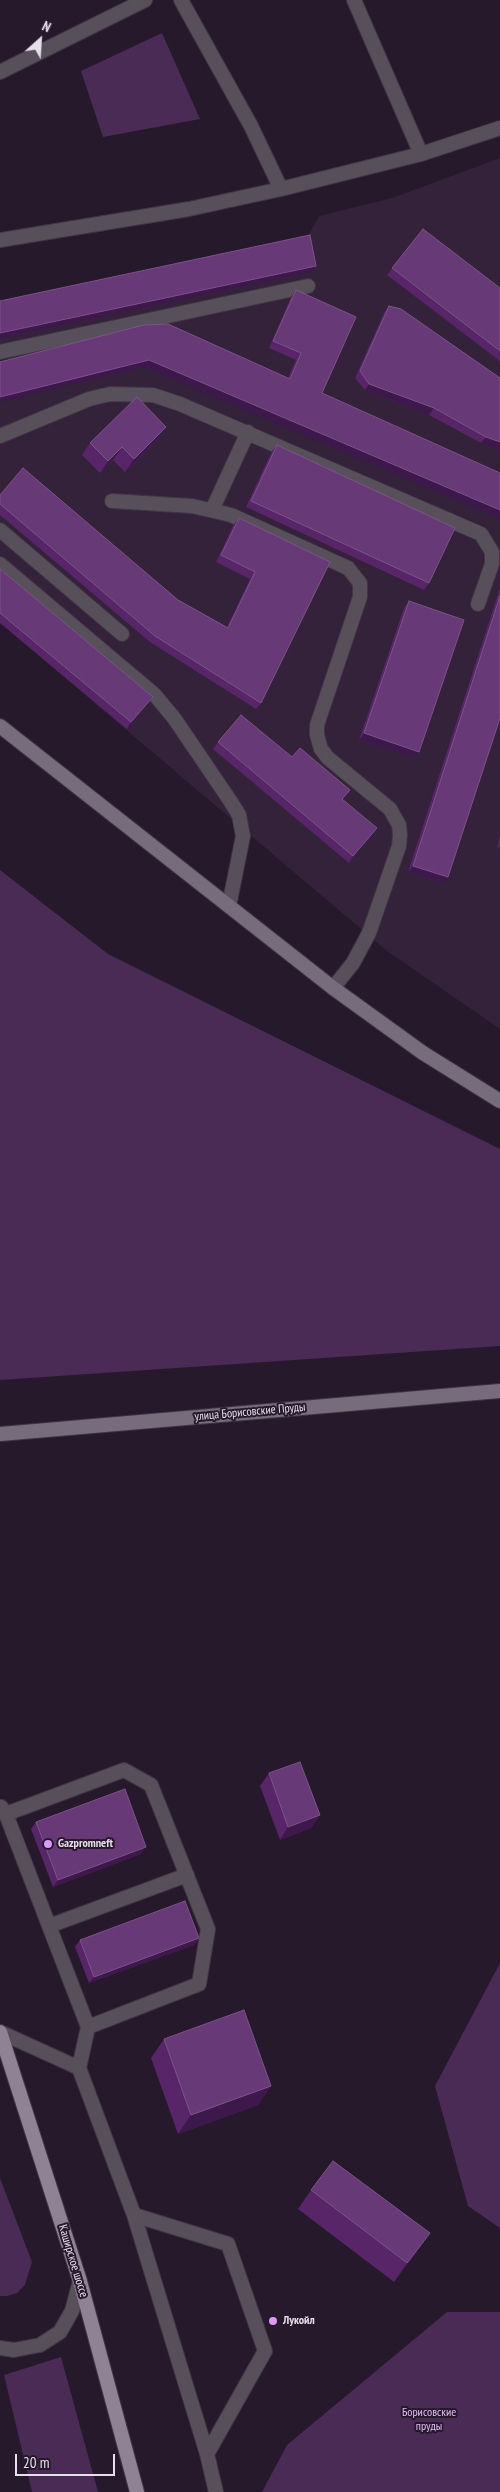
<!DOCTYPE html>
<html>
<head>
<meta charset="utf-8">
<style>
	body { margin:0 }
	#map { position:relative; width:500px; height:2492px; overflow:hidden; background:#26192b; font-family:"PT Sans Narrow",sans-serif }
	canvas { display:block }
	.north { position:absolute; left:15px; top:15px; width:50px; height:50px; -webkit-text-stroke:4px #26192b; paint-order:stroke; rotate:26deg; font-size:14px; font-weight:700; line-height:20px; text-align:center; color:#e8dfec }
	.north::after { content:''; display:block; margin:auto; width:18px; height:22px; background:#e8dfec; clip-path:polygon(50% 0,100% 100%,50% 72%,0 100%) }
	.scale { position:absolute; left:15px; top:2454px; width:100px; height:22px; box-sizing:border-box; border:2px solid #e8dfec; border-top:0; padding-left:6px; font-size:15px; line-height:18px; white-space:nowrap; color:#e8dfec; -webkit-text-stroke:4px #26192b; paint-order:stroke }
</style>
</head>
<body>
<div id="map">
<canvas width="500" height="2492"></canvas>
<div class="north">N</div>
<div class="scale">20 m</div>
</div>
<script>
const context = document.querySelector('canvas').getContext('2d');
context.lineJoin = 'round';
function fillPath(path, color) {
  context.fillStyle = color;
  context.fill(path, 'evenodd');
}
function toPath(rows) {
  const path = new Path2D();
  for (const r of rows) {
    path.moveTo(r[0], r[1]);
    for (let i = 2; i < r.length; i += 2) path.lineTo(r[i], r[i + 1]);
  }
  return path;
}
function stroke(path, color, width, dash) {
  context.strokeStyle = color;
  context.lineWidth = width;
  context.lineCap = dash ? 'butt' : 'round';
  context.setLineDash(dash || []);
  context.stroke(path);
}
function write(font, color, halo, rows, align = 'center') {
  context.font = font + ' "PT Sans Narrow",sans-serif';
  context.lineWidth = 4;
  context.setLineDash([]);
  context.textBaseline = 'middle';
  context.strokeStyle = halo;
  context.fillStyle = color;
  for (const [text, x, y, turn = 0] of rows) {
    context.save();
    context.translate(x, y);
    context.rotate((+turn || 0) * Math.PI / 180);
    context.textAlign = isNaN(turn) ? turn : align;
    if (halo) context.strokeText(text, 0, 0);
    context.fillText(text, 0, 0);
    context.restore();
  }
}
const built = toPath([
	[500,158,500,1029,387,951,0,623,0,307,305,242,319,216,392,198]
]);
const green = toPath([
	[162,33,200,119,103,137,81,71],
	[0,870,108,954,500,1149,500,1346,0,1380],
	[500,1963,500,2228,468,2206,435,2086],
	[0,2178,32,2262,25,2285,17,2293,7,2296,0,2296],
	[447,2312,500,2312,500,2492,262,2492,287,2445],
	[61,2357,98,2492,32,2492,4,2375]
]);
const service = toPath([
	[181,0,251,126,281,189],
	[354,0,421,154],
	[0,72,145,0],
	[0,240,189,209,281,189,421,154,500,128],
	[0,352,308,286],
	[0,436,89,399,110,394,153,395,180,404,481,534,492,552,492,564,478,604],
	[112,501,192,506,231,515,348,568,360,583,360,597,317,725,317,735,321,749,328,758,390,809,399,825,400,835,399,846,369,933,353,963,333,988],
	[212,510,248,432],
	[0,530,122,634],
	[0,564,154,694,174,718,231,802,239,815,243,836,229,906],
	[1,1807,6,1814,88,2027,79,2068],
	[6,1814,124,1770,151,1785,208,1929,199,1984,88,2027],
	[49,1926,187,1875],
	[0,2032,79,2068,134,2215,228,2244,265,2351,207,2454,216,2492],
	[134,2215,207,2454]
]);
const minor = toPath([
	[0,2348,14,2350,40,2345,60,2332,72,2311,80,2281]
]);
const secondary = toPath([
	[0,726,333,988,423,1053,500,1101],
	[0,1434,500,1391]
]);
const primary = toPath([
	[0,2032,80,2281,137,2492]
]);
const wall = toPath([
	[392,268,500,288,500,361,387,275],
	[296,290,322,393,144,367,144,325,288,378,296,360,269,348,291,297],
	[389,306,500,378,500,451,481,443,429,415,365,390,355,378,384,313],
	[166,427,158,439,125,472,113,460,100,473,82,455,90,443],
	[277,445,429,583,424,590,246,507,272,451],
	[0,495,178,600,227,627,250,579,216,562,234,524,239,518,330,562,261,703,256,709,150,642,0,515],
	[0,569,153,697,127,729,0,623],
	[500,588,500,718,444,884,408,872],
	[409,601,419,752,415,759,359,740,404,608],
	[218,742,343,800,372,835,349,863,213,749],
	[500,835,500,846,497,849],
	[269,1773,320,1815,311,1828,280,1840,260,1786],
	[36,1822,141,1854,53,1887,31,1829],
	[199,1938,194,1945,89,1983,75,1947,80,1940],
	[164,2039,271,2086,258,2105,178,2134,151,2058],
	[311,2190,417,2252,394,2282,298,2209]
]);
const shadedWall = toPath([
	[316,266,311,272,0,338,0,333],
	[149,360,500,510,500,519,144,367,0,402,0,397],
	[369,384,434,408,429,415,365,390],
	[166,427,158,439,125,472,134,459],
	[486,437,500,442,500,451,481,443],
	[122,447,113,460,100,473,108,461],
	[153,697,148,704,127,729,131,722],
	[364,733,419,752,415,759,359,740],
	[377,828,372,835,349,863,353,856],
	[413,866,448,877,444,884,408,872],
	[320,1815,311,1828,280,1840,288,1827],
	[146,1847,141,1854,53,1887,58,1880],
	[199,1938,194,1945,89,1983,94,1977],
	[271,2086,258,2105,178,2134,191,2115],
	[430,2233,417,2252,394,2282,407,2263]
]);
const building = toPath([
	[423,229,500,288,500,351,392,268,423,229],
	[310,235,316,266,0,333,0,301,310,235],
	[296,290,356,317,322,393,500,473,500,510,149,360,0,397,0,362,144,325,168,324,290,379,301,353,273,341,296,290],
	[389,306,401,309,500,378,500,442,486,437,434,408,369,384,360,371,389,306],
	[137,397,166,427,134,459,122,447,108,461,90,443,137,397],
	[277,445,455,528,429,583,251,501,277,445],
	[23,468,178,600,228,628,255,572,221,555,239,518,330,562,261,703,155,636,0,504,0,495,23,468],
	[0,569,153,697,131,722,0,613,0,569],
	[500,596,500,718,448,877,413,866,500,596],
	[409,601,464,620,419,752,364,733,409,601],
	[241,715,292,757,300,748,350,790,342,799,377,828,353,856,218,742,241,715],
	[300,1762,320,1815,288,1827,269,1773,300,1762],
	[125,1789,146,1847,58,1880,36,1822,125,1789],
	[185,1901,199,1938,94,1977,80,1940,185,1901],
	[244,2010,271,2086,191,2115,164,2039,244,2010],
	[333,2161,430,2233,407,2263,311,2190,333,2161]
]);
const markers = [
	[48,1844,5,"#dc99f5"],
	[273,2321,5,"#dc99f5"]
];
const streetNames = [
	["улица Борисовские Пруды",250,1412,-5],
	["Каширское шоссе",73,2261,73]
];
const poiNames = [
	["Gazpromneft",58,1844],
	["Лукойл",283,2321]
];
const parkNames = [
	["Борисовские",429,2413],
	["пруды",429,2427]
];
fillPath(built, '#332239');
fillPath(green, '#4a2b55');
stroke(service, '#413546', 16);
stroke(minor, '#413546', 16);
stroke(secondary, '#413546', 16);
stroke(primary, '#413546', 16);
stroke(service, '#57505a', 14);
stroke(minor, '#57505a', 14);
stroke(secondary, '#776c7b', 14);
stroke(primary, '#908295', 14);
fillPath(wall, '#582568');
fillPath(shadedWall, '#3d184a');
fillPath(building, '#673976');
stroke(building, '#7c5389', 1);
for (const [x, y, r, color] of markers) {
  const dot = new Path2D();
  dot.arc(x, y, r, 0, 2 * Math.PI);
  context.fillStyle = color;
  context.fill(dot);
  stroke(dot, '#26192b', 2);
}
write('12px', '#e8dfec', '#26192b', streetNames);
write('bold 12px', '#e8dfec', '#26192b', poiNames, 'left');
write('12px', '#e8bcf8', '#26192b', parkNames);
</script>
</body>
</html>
